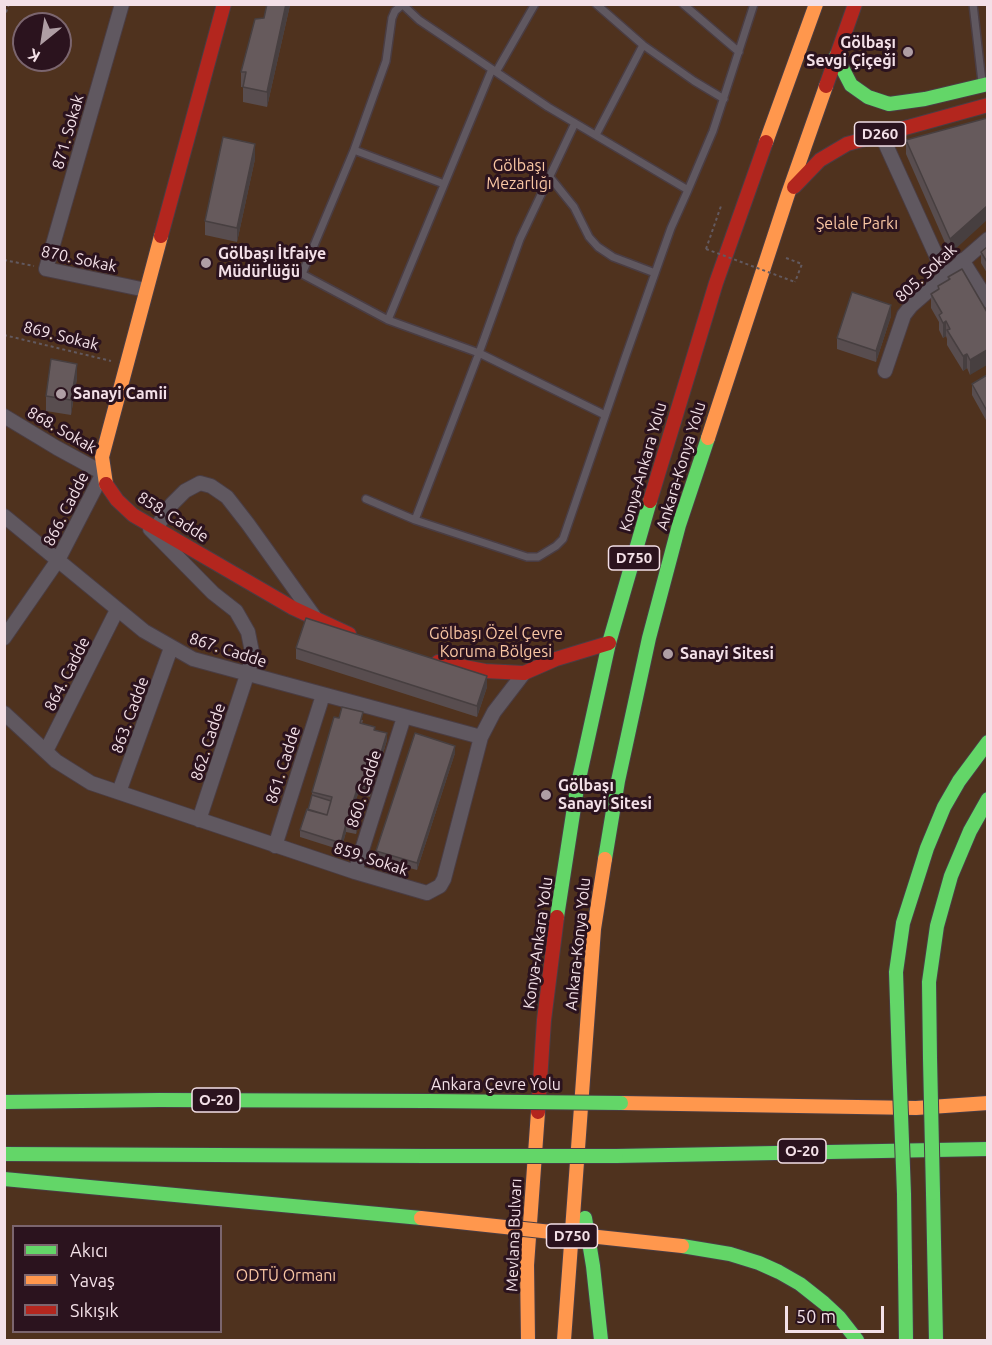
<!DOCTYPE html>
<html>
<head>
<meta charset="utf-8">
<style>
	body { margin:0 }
	#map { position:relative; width:992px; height:1345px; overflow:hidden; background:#302228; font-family:Ubuntu,sans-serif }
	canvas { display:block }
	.frame { position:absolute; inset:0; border:6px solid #f3e0e7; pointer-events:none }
	.legend { position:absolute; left:12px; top:1225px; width:210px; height:108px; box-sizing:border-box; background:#2b131e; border:2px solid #7b656e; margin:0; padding:8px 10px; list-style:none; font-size:18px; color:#f3e0e7 }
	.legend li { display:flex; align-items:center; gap:12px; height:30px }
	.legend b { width:30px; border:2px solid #7b656e }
	.north { position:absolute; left:12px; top:12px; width:60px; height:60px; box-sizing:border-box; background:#2b131e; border:2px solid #7b656e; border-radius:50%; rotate:210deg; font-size:16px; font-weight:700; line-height:24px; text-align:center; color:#f3e0e7 }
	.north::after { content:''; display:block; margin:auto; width:21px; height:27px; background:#af9ea4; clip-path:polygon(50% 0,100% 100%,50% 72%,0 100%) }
	.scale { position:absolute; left:785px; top:1306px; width:99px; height:27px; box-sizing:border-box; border:3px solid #f3e0e7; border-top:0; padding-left:8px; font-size:18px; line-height:21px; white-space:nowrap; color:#f3e0e7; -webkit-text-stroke:4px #2b131e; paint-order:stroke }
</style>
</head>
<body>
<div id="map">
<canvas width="992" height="1345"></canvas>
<div class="frame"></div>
<ul class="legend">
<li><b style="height:8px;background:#63d668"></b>Akıcı</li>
<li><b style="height:8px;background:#ff974d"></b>Yavaş</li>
<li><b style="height:8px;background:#b3261e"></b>Sıkışık</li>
</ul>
<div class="north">K</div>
<div class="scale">50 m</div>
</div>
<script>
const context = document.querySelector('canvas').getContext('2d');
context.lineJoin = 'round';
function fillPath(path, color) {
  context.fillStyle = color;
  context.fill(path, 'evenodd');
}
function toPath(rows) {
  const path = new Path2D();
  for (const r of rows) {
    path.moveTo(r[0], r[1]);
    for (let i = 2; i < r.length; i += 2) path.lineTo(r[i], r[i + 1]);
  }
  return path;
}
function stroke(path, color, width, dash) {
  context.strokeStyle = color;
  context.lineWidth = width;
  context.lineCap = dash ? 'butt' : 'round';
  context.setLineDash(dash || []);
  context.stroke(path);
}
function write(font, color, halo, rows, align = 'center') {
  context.font = font + ' Ubuntu,sans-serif';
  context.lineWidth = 6;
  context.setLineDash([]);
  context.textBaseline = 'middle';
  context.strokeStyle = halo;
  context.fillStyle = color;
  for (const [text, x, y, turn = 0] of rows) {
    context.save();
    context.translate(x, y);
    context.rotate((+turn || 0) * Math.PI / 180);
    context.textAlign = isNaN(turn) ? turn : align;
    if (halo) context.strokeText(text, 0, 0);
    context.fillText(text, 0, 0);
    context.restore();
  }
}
const green = toPath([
	[4,5,987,5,987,1340,5,1340],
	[24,24,60,24,60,60,24,60],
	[14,1226,220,1226,220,1332,14,1332]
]);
const path = toPath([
	[4,18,9,4],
	[706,249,721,206],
	[786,258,802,264,795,282],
	[4,260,34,266],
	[4,335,111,361]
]);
const lane = toPath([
	[402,4,419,20,548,107,688,190,713,131,754,4],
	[596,4,643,45,694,81,724,99],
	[683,4,739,52],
	[973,4,982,82],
	[402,5,395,11,392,18,386,61,354,150,302,274,388,320,479,353,605,415],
	[496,72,535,4],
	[596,135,643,45],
	[354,150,444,184],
	[549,176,574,207,589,237,598,247,613,257,655,273],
	[388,320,492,69],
	[366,499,415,520,527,557,538,557,556,546,563,539,625,358,671,228,688,190],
	[415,520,479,353,520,239,575,123]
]);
const street = toPath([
	[122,4,46,269,146,290],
	[881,134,945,275],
	[962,260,988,301],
	[885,371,904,315,911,306,988,239],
	[4,416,57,448,103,473,58,560,4,638],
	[4,516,144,631,193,659,481,737],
	[156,528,172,504,185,491,200,483,211,486,227,497,248,524,316,619],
	[150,529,213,593,236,611,248,632,253,657,199,820],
	[4,713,56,761,91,783,355,872,427,893,440,886,444,879,481,737,494,712,524,673],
	[46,751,117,610],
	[119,792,171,648],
	[275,846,323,695],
	[355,872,404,717]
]);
const fast = toPath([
	[836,56,851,85,868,97,889,104,925,99,988,84],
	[605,859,618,781,649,638,679,525,708,438],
	[557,917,577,788,609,643,650,501],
	[930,1058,929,982,937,926,951,876,970,831,988,799],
	[899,1062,896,972,903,923,927,848,944,807,959,781,988,742],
	[4,1102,159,1100,428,1101],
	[4,1154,426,1156],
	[616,1156,988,1149],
	[4,1179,421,1218],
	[933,1193,936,1340],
	[904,1194,906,1340],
	[585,1218,593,1266,601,1340],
	[682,1246,730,1254,759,1263,779,1272,800,1284,824,1303,839,1317,857,1340]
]);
const slow = toPath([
	[766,142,816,4],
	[708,438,788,194,826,86],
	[106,484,102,457,161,236],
	[621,1103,916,1108,988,1103],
	[528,1340,527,1265,538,1112],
	[564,1340,594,929,605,859]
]);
const jam = toPath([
	[826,86,855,4],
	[794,187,820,160,847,144,988,105],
	[161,236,224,4],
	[106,484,117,500,133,515,293,608,349,634],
	[650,501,716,283,766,142],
	[438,662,485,671,524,673,556,659,609,643],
	[538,1112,544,1020,557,917]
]);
const pathBridge = toPath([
	[706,249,795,282]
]);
const fastBridge = toPath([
	[930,1058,933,1193],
	[899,1062,904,1194],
	[428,1101,621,1103],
	[426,1156,616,1156]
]);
const slowBridge = toPath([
	[421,1218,682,1246]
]);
const wall = toPath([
	[290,5,267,107,243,102,243,87,241,87,241,72,264,18],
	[987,118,950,254,906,154,906,140],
	[255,159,237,242,205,235,205,221],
	[987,247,987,273,981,263,981,252],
	[948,277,987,312,970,375,967,368,963,371,947,345,947,339,946,336,943,338,939,330,939,322,931,308,931,294,938,290,938,286,948,280],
	[891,316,876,362,837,349,837,338],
	[987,375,987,422,972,395,972,384],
	[77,378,71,415,46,411,46,396],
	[296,648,487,687,477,717,296,659],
	[339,718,363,720,362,724,375,730,387,740,370,797,358,794,354,806,362,815,356,834,346,832,341,850,300,837,300,830,308,810,312,796,312,792],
	[455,753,417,870,376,859,376,851]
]);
const shadedWall = toPath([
	[286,4,290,5,267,107,267,92],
	[255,144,255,159,237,242,237,228],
	[987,206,987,220,950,254,950,239],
	[891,305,891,316,876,362,876,351],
	[946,321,946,336,943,338,943,323],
	[987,350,987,365,970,375,970,360],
	[967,354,967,368,963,371,963,356],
	[77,364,77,378,71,415,71,400],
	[487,676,487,687,477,717,477,706],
	[387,733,387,740,370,797,370,789],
	[455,746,455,753,417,870,417,863],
	[358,786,358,794,352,812,352,805],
	[362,807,362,815,356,834,356,827],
	[346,824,346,832,341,850,341,843]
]);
const building = toPath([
	[267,4,286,4,267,92,243,87,246,72,241,72,255,19,264,18,267,4],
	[987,118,987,206,950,239,906,140,987,118],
	[223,137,255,144,237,228,205,221,223,137],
	[987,247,987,262,981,252,987,247],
	[962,269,987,312,987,350,970,360,967,354,963,356,947,330,950,329,946,321,943,323,939,315,942,313,931,294,939,289,938,286,950,279,948,277,962,269],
	[852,292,891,305,876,351,837,338,852,292],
	[51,359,77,364,71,400,46,396,51,359],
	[987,375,987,411,972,384,987,375],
	[306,618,487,676,477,706,296,648,306,618],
	[342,707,363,712,360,723,375,727,374,730,387,733,370,789,358,786,352,805,362,807,356,827,346,824,341,843,300,830,307,809,327,815,332,797,312,792,334,717,339,718,342,707],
	[415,733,455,746,417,863,376,851,415,733],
	[312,795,331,801,327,815,308,810,312,795]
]);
const markers = [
	[908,52,6,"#af9ea4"],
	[206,263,6,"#af9ea4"],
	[61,394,6,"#af9ea4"],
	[668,654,6,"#af9ea4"],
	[546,795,6,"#af9ea4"]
];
const shields = [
	[880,134,51],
	[634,558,51],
	[216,1100,48],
	[802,1151,48],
	[572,1236,51]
];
const shieldNames = [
	["D260",880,134],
	["D750",634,558],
	["O-20",216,1100],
	["O-20",802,1151],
	["D750",572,1236]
];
const poiNames = [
	["Gölbaşı",896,43,"right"],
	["Sevgi Çiçeği",896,61,"right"],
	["Gölbaşı İtfaiye",218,254],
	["Müdürlüğü",218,272],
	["Sanayi Camii",73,394],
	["Sanayi Sitesi",680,654],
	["Gölbaşı",558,786],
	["Sanayi Sitesi",558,804]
];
const streetNames = [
	["871. Sokak",68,132,-74],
	["870. Sokak",79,259,12],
	["805. Sokak",926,273,-43],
	["869. Sokak",61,336,14],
	["868. Sokak",62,430,30],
	["Ankara-Konya Yolu",681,466,-73],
	["Konya-Ankara Yolu",643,467,-74],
	["866. Cadde",66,509,-63],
	["858. Cadde",173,517,32],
	["867. Cadde",228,650,18],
	["864. Cadde",67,674,-63],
	["863. Cadde",130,715,-70],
	["862. Cadde",208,742,-72],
	["861. Cadde",283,765,-72],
	["860. Cadde",364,789,-72],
	["859. Sokak",371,859,18],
	["Konya-Ankara Yolu",538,943,-82],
	["Ankara-Konya Yolu",578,944,-84],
	["Ankara Çevre Yolu",496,1085],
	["Mevlana Bulvarı",514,1235,-88]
];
const parkNames = [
	["Gölbaşı",519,166],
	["Mezarlığı",519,184],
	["Şelale Parkı",857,224],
	["Gölbaşı Özel Çevre",496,634],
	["Koruma Bölgesi",496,652],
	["ODTÜ Ormanı",286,1276]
];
fillPath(green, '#4f321e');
stroke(lane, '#4a3d43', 10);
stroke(street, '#4a3d43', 16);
stroke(fast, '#4a3d43', 16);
stroke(slow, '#4a3d43', 16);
stroke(jam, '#4a3d43', 16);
stroke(path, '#62595f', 2, [3, 3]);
stroke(lane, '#605860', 7);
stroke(street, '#605860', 14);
stroke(fast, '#63d668', 14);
stroke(slow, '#ff974d', 14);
stroke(jam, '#b3261e', 14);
stroke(fastBridge, '#4a3d43', 16, []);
stroke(slowBridge, '#4a3d43', 16, []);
stroke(pathBridge, '#62595f', 2, [3, 3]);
stroke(fastBridge, '#63d668', 14);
stroke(slowBridge, '#ff974d', 14);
fillPath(wall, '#584d4f');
fillPath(shadedWall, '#473f40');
fillPath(building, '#665a5c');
stroke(building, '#473f40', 1.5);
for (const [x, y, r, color] of markers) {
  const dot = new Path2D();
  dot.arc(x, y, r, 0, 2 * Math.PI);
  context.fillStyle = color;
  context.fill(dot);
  stroke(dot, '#2b131e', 2);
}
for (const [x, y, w] of shields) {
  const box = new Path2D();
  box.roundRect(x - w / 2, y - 12, w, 24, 4.5);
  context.fillStyle = '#2b131e';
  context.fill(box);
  stroke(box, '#f3e0e7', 1.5);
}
write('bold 15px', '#f3e0e7', null, shieldNames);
write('bold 16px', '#f3e0e7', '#2b131e', poiNames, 'left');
write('16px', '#f3e0e7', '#2b131e', streetNames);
write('16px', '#f9c6a3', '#2b131e', parkNames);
</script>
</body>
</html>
